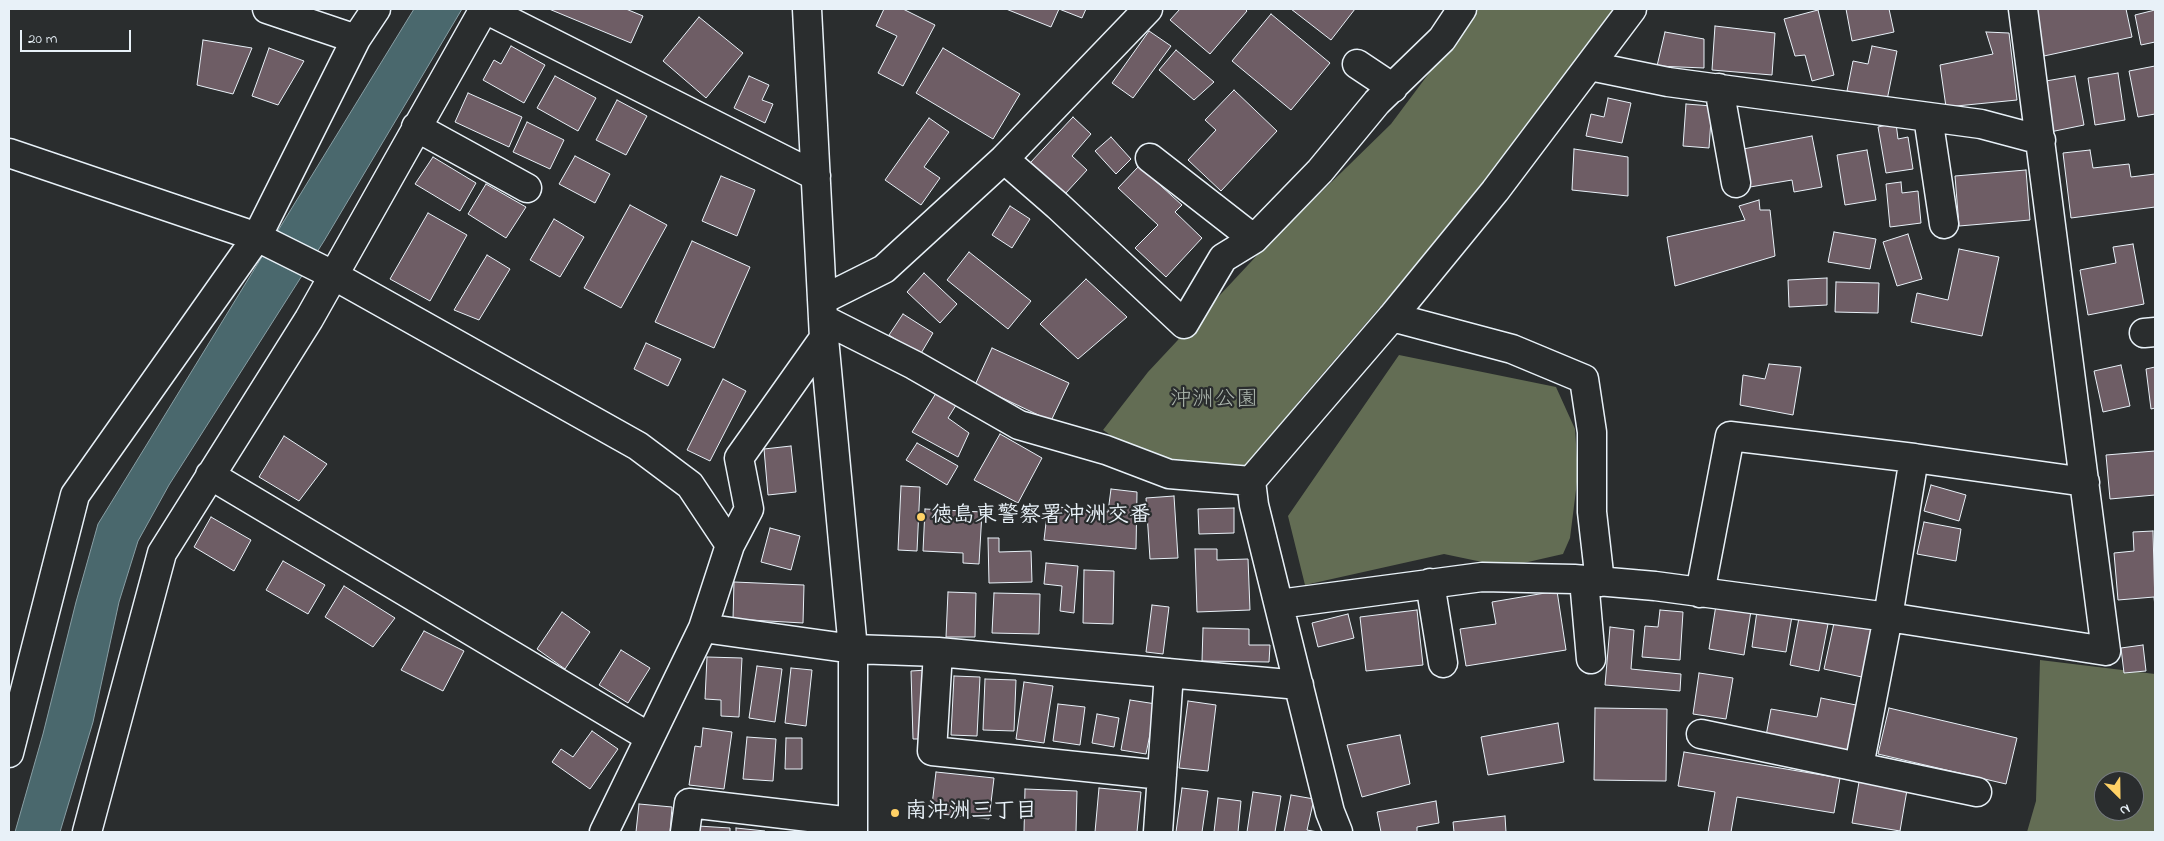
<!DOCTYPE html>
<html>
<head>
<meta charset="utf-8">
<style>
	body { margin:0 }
	#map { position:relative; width:2164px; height:841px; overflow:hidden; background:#2a2d2e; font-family:"Indie Flower",sans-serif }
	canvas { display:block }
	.frame { position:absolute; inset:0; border:10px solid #e8f1f8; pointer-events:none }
	.north { position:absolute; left:2094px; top:771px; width:50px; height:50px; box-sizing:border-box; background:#2a2d2e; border:1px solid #767b7f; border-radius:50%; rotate:157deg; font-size:14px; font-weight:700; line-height:20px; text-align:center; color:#e8f1f8 }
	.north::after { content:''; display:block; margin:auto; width:18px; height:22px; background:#ffd166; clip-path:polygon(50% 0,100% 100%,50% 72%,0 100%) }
	.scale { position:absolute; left:20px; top:30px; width:111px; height:22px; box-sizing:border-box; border:2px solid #e8f1f8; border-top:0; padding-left:6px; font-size:15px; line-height:18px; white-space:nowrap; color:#e8f1f8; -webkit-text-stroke:4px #2a2d2e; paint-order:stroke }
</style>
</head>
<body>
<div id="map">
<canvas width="2164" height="841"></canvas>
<div class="frame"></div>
<div class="north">N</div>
<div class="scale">20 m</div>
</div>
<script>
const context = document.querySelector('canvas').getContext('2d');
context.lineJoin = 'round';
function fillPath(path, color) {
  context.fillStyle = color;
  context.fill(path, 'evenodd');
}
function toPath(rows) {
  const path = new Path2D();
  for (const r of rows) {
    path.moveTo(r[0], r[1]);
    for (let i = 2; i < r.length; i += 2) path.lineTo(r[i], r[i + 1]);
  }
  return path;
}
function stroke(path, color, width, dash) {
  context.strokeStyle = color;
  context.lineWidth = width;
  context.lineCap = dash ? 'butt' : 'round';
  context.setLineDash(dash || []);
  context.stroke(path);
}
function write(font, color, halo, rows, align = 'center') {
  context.font = font + ' "Indie Flower","Klee One",sans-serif';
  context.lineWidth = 4.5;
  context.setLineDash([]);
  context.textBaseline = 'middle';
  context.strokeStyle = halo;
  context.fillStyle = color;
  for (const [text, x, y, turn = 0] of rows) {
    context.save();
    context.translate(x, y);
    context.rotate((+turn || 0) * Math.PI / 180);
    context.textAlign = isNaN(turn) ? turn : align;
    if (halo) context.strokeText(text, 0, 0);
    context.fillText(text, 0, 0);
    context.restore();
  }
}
const green = toPath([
	[1477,9,1616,9,1490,179,1300,400,1258,455,1241,468,1165,472,1103,430,1148,372,1262,250,1391,124],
	[1399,355,1556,387,1575,429,1578,474,1570,538,1563,554,1506,567,1444,554,1305,585,1288,516],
	[2040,660,2155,674,2155,832,2027,832,2036,801],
	[2104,781,2134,781,2134,811,2104,811]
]);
const water = toPath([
	[414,9,462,9,324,241,169,485,138,541,119,602,93,722,60,832,15,832,43,734,76,602,98,524,414,9]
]);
const building = toPath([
	[549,9,626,9,643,16,631,43,549,9],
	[884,9,903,9,935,25,903,86,878,73,897,36,876,26,884,9],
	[1006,9,1086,9,1082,18,1059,9,1051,27,1006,9],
	[1180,9,1245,9,1247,11,1210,54,1170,20,1180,9],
	[1291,9,1355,9,1331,40,1291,9],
	[1846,9,1889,9,1894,32,1852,41,1846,9],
	[2034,9,2126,9,2132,37,2044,56,2034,9],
	[1818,10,1834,75,1812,81,1805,55,1795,56,1784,19,1818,10],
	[2155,10,2155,42,2141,45,2135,15,2155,10],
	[1271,14,1330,63,1291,110,1232,61,1271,14],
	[699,17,743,53,706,98,663,61,699,17],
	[1715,26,1775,33,1772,75,1712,70,1715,26],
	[1149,31,1171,46,1133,98,1112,83,1149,31],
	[1665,32,1704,39,1704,68,1657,66,1665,32],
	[1986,32,2009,33,2017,100,1946,107,1940,65,1993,54,1986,32],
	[203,40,252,48,233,94,197,85,203,40],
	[511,46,545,65,524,103,483,80,494,60,501,64,511,46],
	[1872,46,1897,51,1887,100,1847,91,1853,61,1868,64,1872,46],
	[269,48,304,61,278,105,252,96,269,48],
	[943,48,1020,94,993,139,916,93,943,48],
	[1176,50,1214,82,1194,100,1159,70,1176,50],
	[2155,66,2155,114,2138,117,2129,71,2155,66],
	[2118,73,2125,120,2095,125,2088,78,2118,73],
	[555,76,596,98,578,131,537,108,555,76],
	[749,76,769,85,762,100,773,104,765,123,734,108,749,76],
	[2075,76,2084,125,2050,132,2040,82,2075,76],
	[1234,90,1277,131,1221,191,1188,160,1216,130,1205,120,1234,90],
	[468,93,522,117,509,147,455,122,468,93],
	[1608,98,1631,103,1622,143,1586,136,1591,114,1604,117,1608,98],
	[617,100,647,116,626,155,596,140,617,100],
	[1686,104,1712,106,1709,148,1683,146,1686,104],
	[1073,117,1091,134,1072,156,1087,170,1065,194,1030,163,1073,117],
	[929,118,949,132,924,167,940,178,921,205,885,180,929,118],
	[527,122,564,140,550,169,513,152,527,122],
	[1896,123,1898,139,1908,137,1913,169,1886,173,1878,127,1896,123],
	[1812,136,1822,187,1794,192,1792,180,1750,187,1743,149,1812,136],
	[1111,137,1131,159,1116,174,1095,151,1111,137],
	[1574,149,1628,157,1628,196,1572,190,1574,149],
	[1867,150,1876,200,1845,205,1837,155,1867,150],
	[2090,150,2093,168,2129,164,2131,177,2155,174,2155,207,2071,218,2063,153,2090,150],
	[575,156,610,174,595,203,559,184,575,156],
	[433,157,476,183,460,211,415,184,433,157],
	[1139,166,1182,205,1175,212,1202,238,1166,277,1135,248,1158,225,1118,188,1139,166],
	[2026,170,2030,220,1959,226,1955,176,2026,170],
	[721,176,755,190,737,236,702,221,721,176],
	[1901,182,1902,193,1918,191,1921,223,1890,227,1886,184,1901,182],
	[486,184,526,207,506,238,468,214,486,184],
	[1759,200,1760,210,1770,210,1775,256,1675,286,1667,237,1745,220,1739,206,1759,200],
	[630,205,667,225,621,308,584,288,630,205],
	[1010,206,1030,219,1012,248,992,235,1010,206],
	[428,213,467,235,430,301,390,279,428,213],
	[554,219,584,237,560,277,530,260,554,219],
	[1834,232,1876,239,1870,269,1828,262,1834,232],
	[1908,234,1922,279,1897,286,1883,242,1908,234],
	[692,241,750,267,714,348,655,322,692,241],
	[2133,244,2144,304,2088,315,2080,270,2116,263,2113,247,2133,244],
	[1959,249,1999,257,1982,336,1911,322,1917,293,1948,300,1959,249],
	[969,252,1031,301,1008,329,947,280,969,252],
	[487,255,510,269,479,320,454,310,487,255],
	[924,273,957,304,940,323,907,292,924,273],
	[1827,278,1827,305,1789,307,1788,280,1827,278],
	[1086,279,1127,317,1078,359,1040,324,1086,279],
	[1836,282,1879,283,1878,313,1835,312,1836,282],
	[903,314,933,333,920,355,889,335,903,314],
	[646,343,681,359,668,386,634,369,646,343],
	[992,348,1069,383,1051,421,975,385,992,348],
	[1769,364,1801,367,1793,415,1740,405,1743,375,1765,379,1769,364],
	[2121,365,2130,406,2103,412,2094,371,2121,365],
	[2155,367,2155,408,2151,409,2146,369,2155,367],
	[723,379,746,391,710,461,687,450,723,379],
	[938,390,958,402,948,418,969,433,958,457,912,432,938,390],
	[1000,434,1042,458,1018,503,974,480,1000,434],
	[284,436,327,464,299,501,259,477,284,436],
	[917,443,958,466,947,485,906,460,917,443],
	[791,446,796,492,768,495,764,449,791,446],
	[2155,451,2155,495,2110,499,2106,455,2155,451],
	[1931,485,1966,495,1959,521,1924,511,1931,485],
	[901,486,920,487,917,551,898,550,901,486],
	[1111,489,1137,492,1136,549,1044,540,1048,506,1108,512,1111,489],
	[1174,496,1178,558,1150,559,1146,498,1174,496],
	[1234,508,1234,533,1199,534,1198,509,1234,508],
	[925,509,982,512,979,564,963,563,963,553,923,551,925,509],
	[211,517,251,540,234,571,194,547,211,517],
	[1924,522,1961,529,1956,561,1917,554,1924,522],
	[770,528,800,536,791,570,761,562,770,528],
	[2153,531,2155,607,2154,597,2118,600,2114,553,2134,551,2133,532,2153,531],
	[988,538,999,538,999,552,1031,551,1032,582,989,583,988,538],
	[1195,549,1217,549,1217,560,1248,559,1250,610,1197,612,1195,549],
	[283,561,325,585,308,614,266,590,283,561],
	[1046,563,1078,566,1074,613,1060,611,1062,586,1044,584,1046,563],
	[1084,570,1114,571,1113,624,1083,623,1084,570],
	[734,582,804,585,803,623,733,619,734,582],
	[344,586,395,618,373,647,325,617,344,586],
	[1557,591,1566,650,1466,666,1460,629,1496,624,1492,602,1557,591],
	[948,592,976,593,975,637,946,637,948,592],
	[994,593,1040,594,1039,634,992,633,994,593],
	[1152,605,1169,607,1163,654,1146,652,1152,605],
	[1716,605,1751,611,1744,655,1709,649,1716,605],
	[1417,610,1423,665,1366,671,1360,617,1417,610],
	[1660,610,1683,612,1680,660,1642,657,1645,626,1658,627,1660,610],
	[1757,611,1792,616,1786,652,1752,647,1757,611],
	[562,612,590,632,565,669,537,649,562,612],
	[1348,614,1354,638,1318,647,1312,623,1348,614],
	[1799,618,1828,624,1819,671,1790,665,1799,618],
	[1834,623,1872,630,1862,677,1824,669,1834,623],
	[1610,627,1634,630,1631,669,1681,674,1680,691,1605,685,1610,627],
	[1203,628,1249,629,1249,645,1270,645,1269,662,1202,661,1203,628],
	[424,631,464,651,443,691,401,670,424,631],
	[2143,645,2146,671,2124,673,2121,648,2143,645],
	[621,650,650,668,628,703,599,685,621,650],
	[707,657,742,658,739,717,721,716,721,700,705,699,707,657],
	[757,666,782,669,775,722,749,718,757,666],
	[791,668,812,670,806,726,785,723,791,668],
	[927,670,922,739,913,739,911,671,927,670],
	[1699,673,1733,678,1726,719,1693,714,1699,673],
	[954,676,980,677,977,736,951,735,954,676],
	[985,679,1016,680,1014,731,983,730,985,679],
	[1024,682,1053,686,1044,743,1016,739,1024,682],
	[1821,698,1856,705,1847,752,1766,736,1771,709,1817,717,1821,698],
	[1130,700,1156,704,1146,754,1121,750,1130,700],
	[1188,701,1216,705,1208,771,1179,768,1188,701],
	[1058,704,1085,707,1080,745,1053,741,1058,704],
	[1595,708,1667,709,1666,781,1594,780,1595,708],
	[1889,708,2017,738,2006,784,1878,754,1889,708],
	[1097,714,1119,718,1114,747,1092,743,1097,714],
	[1558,723,1564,762,1488,775,1481,737,1558,723],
	[703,728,732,732,724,789,689,785,695,746,701,747,703,728],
	[592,731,618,749,590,789,552,762,561,749,573,757,592,731],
	[1400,735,1410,784,1362,797,1347,745,1400,735],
	[747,737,776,739,773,781,743,779,747,737],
	[786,738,802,738,802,769,785,769,786,738],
	[1684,752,1840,778,1834,813,1737,797,1731,832,1708,832,1715,792,1678,786,1684,752],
	[936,772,994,778,989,819,931,813,936,772],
	[1859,782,1907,790,1900,831,1852,823,1859,782],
	[1099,788,1141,792,1137,832,1095,832,1099,788],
	[1182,788,1208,791,1202,832,1176,832,1182,788],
	[1025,789,1077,791,1076,832,1024,832,1025,789],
	[1253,792,1281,796,1275,832,1247,832,1253,792],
	[1291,795,1314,799,1307,830,1318,832,1284,832,1291,795],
	[1218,798,1241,801,1238,832,1214,832,1218,798],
	[1436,801,1439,823,1417,827,1417,832,1381,832,1377,812,1436,801],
	[639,804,672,807,670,832,636,832,639,804],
	[1505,816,1506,832,1454,832,1453,822,1505,816],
	[698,826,730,828,730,832,698,832,698,826],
	[736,828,765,831,764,832,736,832,736,828]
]);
const minor = toPath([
	[267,9,356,39],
	[485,9,816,176],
	[807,9,824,338,853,649,853,832],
	[1357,64,1393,88],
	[1590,66,1668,82,1981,124,2041,140],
	[1719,88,1736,183],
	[1928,117,1944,224],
	[416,127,527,188],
	[9,153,257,237,356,39,376,9],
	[1150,158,1254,239],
	[1004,159,1058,206,1184,324,1223,258,1254,239,1320,171,1377,102,1442,39,1462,9],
	[822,300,884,269,1004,159,1148,9],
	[1392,317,1512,349,1584,379,1592,432,1592,512,1600,582],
	[823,319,914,365,1019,425,1106,450,1169,474,1251,481],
	[2144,333,2155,332],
	[210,475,649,737],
	[1584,580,1591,659],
	[1430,583,1443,663],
	[1700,593,1730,436,1914,458],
	[1279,604,1482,577,1574,579,1655,586,1888,617,2106,651,2023,9],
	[703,628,853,649,938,652,1299,685],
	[938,652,932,751,1162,775],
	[1701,734,1977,792],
	[9,753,75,495,257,237,333,275,638,446,690,485,730,545],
	[1859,766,1888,617,1914,458,2085,482],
	[87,832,162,553,309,319,484,9],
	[604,832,703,628,730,545,749,509,739,458,824,338],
	[685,832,689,803,852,822],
	[1158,832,1169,673],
	[1338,832,1330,812,1254,505,1251,481,1392,317,1495,191,1632,9]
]);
const markers = [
	[921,517,5,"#ffd166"],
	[895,813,5,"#ffd166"]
];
const parkNames = [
	["沖洲公園",1214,401]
];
const poiNames = [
	["徳島東警察署沖洲交番",931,517],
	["南沖洲三丁目",905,813]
];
fillPath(green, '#636d54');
fillPath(water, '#4a686d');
stroke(water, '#899fa5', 1);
fillPath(building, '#6e5d65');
stroke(building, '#e8f1f8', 1);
stroke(minor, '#e8f1f8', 31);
stroke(minor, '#2a2d2e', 28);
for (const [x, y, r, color] of markers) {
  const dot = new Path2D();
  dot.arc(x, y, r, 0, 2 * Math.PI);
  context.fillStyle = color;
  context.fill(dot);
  stroke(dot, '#2a2d2e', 2);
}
write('22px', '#acb6ae', '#2a2d2e', parkNames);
write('bold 22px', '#e8f1f8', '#2a2d2e', poiNames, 'left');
</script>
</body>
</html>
